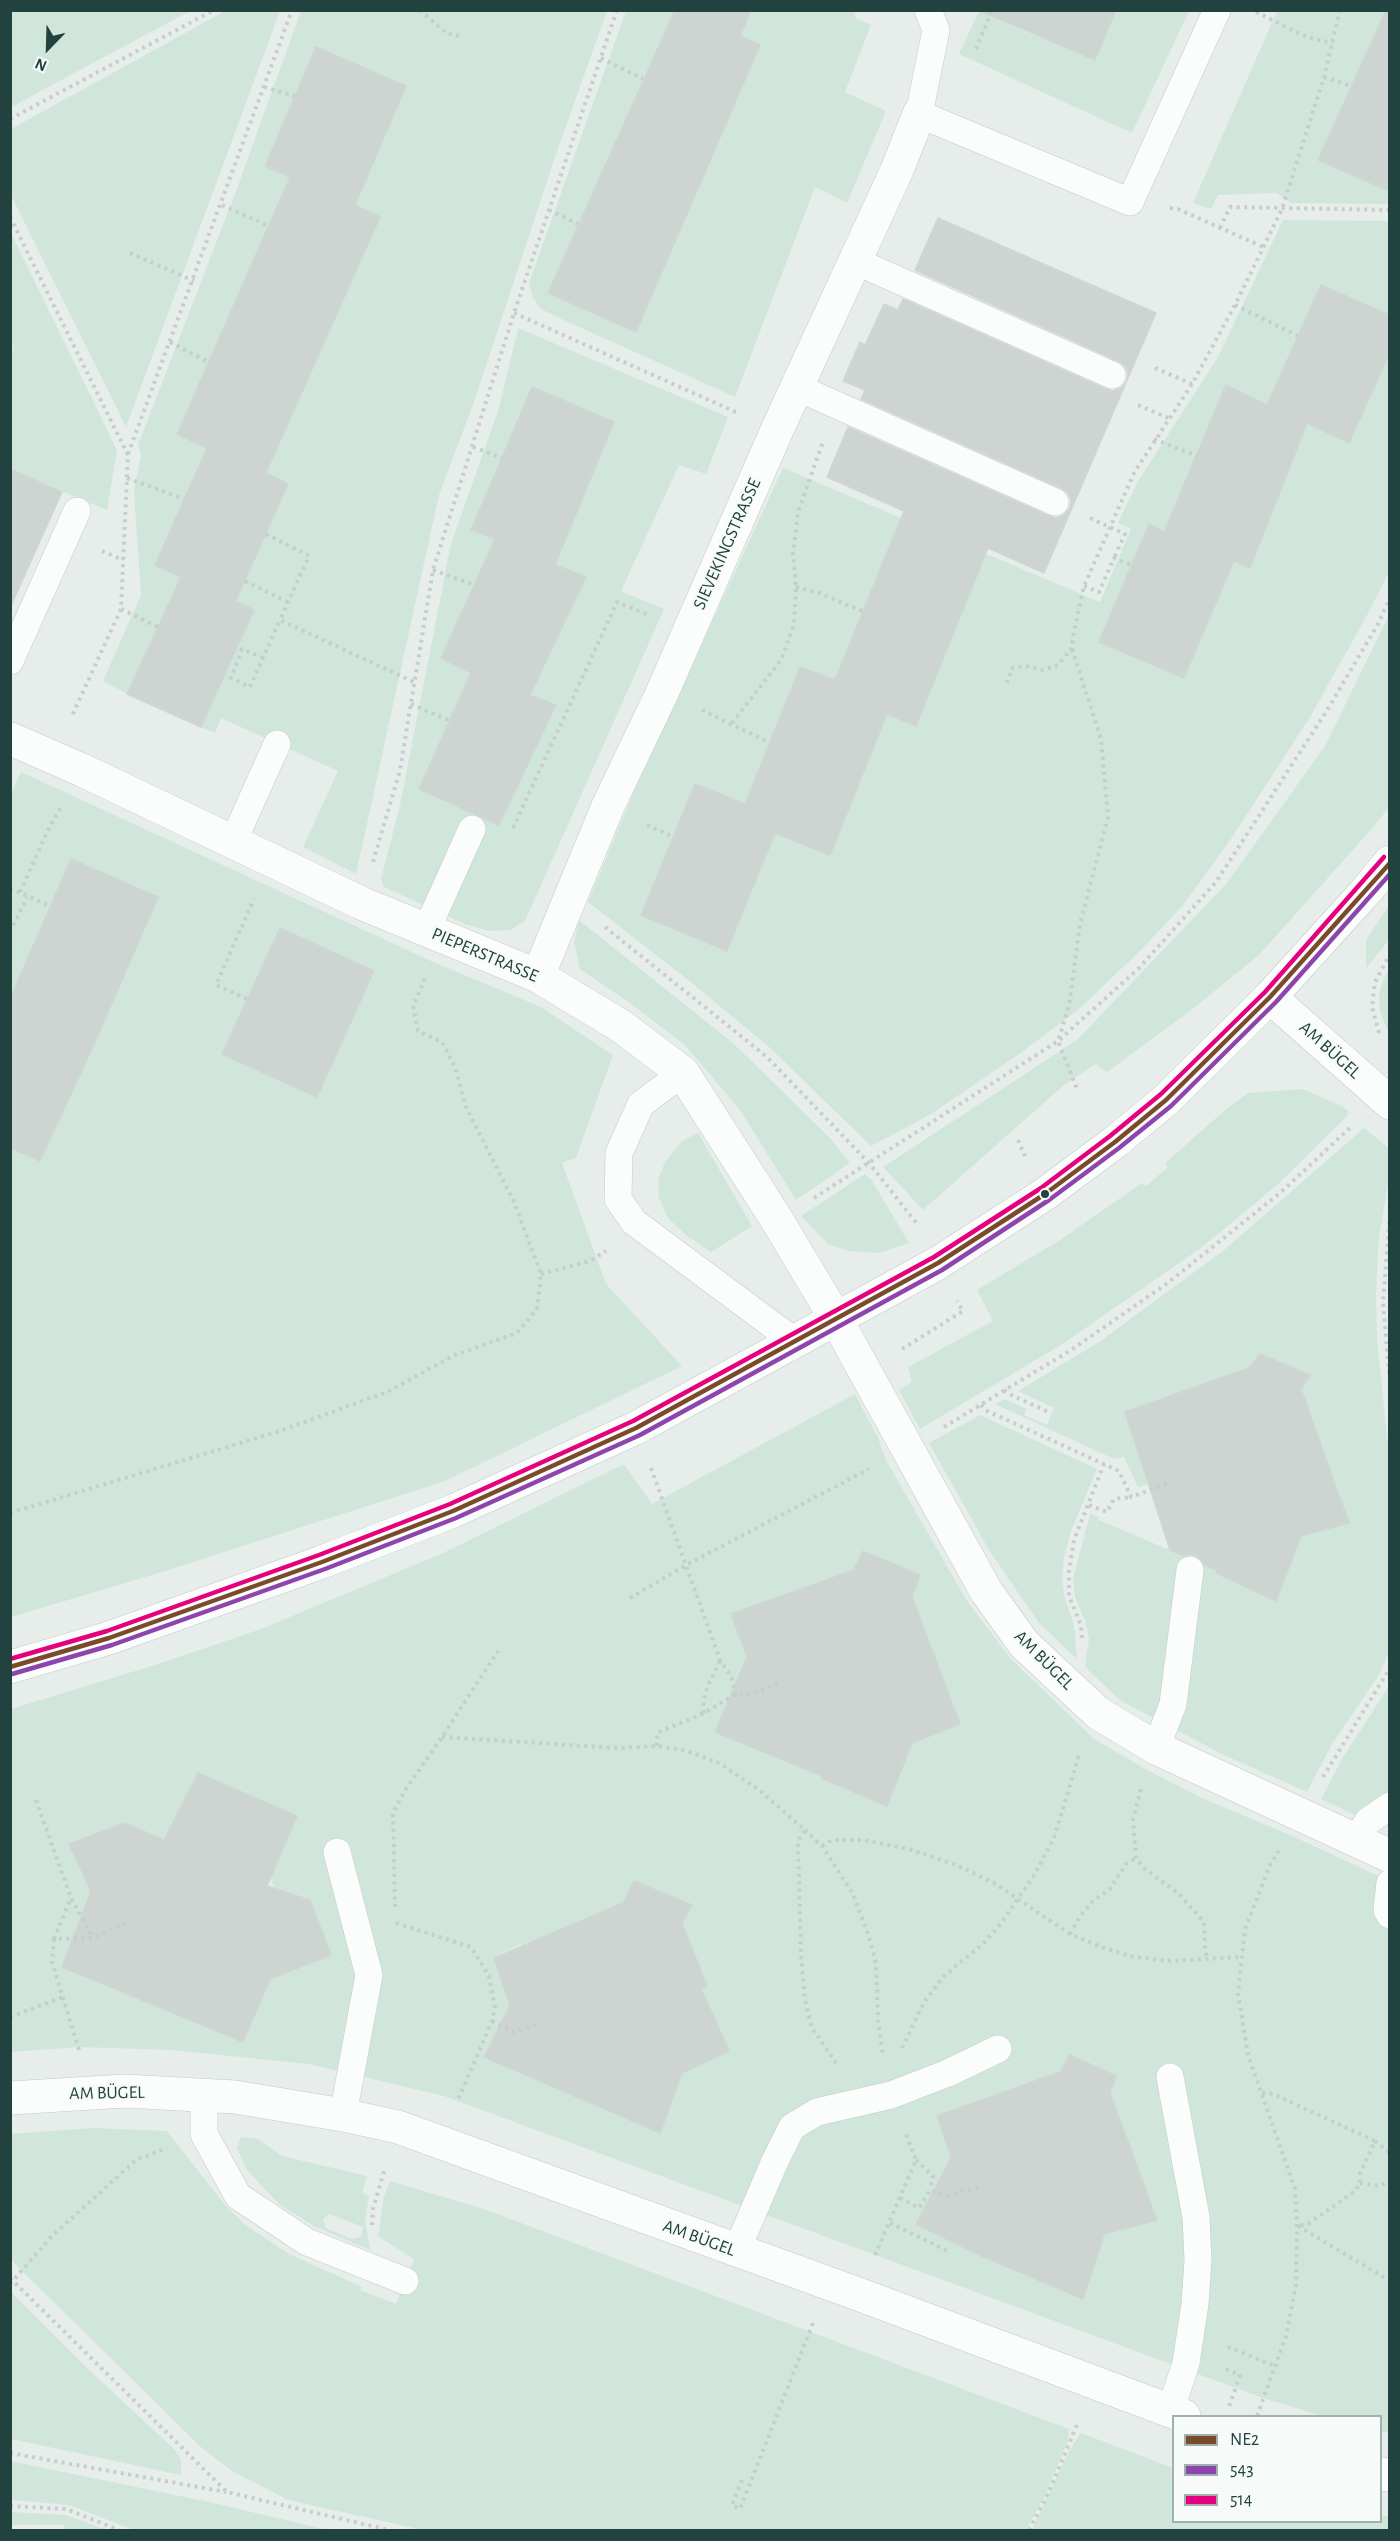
<!DOCTYPE html>
<html>
<head>
<meta charset="utf-8">
<style>
	body { margin:0 }
	#map { position:relative; width:1400px; height:2541px; overflow:hidden; background:#e7edeb; font-family:"Alegreya Sans",sans-serif }
	canvas { display:block }
	.frame { position:absolute; inset:0; border:12px solid #22423f; pointer-events:none }
	.legend { position:absolute; left:1172px; top:2415px; width:210px; height:108px; box-sizing:border-box; background:#f6fbf9; border:2px solid #a1b1af; margin:0; padding:8px 10px; list-style:none; font-size:18px; color:#22423f }
	.legend li { display:flex; align-items:center; gap:12px; height:30px }
	.legend b { width:30px; border:2px solid #a1b1af }
	.north { position:absolute; left:18px; top:18px; width:60px; height:60px; -webkit-text-stroke:4px #f6fbf9; paint-order:stroke; rotate:203deg; font-size:16px; font-weight:700; line-height:24px; text-align:center; color:#22423f }
	.north::after { content:''; display:block; margin:auto; width:21px; height:27px; background:#22423f; clip-path:polygon(50% 0,100% 100%,50% 72%,0 100%) }
</style>
</head>
<body>
<div id="map">
<canvas width="1400" height="2541"></canvas>
<div class="frame"></div>
<ul class="legend">
<li><b style="height:8px;background:#7a4b2a"></b>NE2</li>
<li><b style="height:8px;background:#8e44ad"></b>543</li>
<li><b style="height:8px;background:#e5007d"></b>514</li>
</ul>
<div class="north">N</div>
</div>
<script>
const context = document.querySelector('canvas').getContext('2d');
context.lineJoin = 'round';
function fillPath(path, color) {
  context.fillStyle = color;
  context.fill(path, 'evenodd');
}
function toPath(rows) {
  const path = new Path2D();
  for (const r of rows) {
    path.moveTo(r[0], r[1]);
    for (let i = 2; i < r.length; i += 2) path.lineTo(r[i], r[i + 1]);
  }
  return path;
}
function stroke(path, color, width, dash) {
  context.strokeStyle = color;
  context.lineWidth = width;
  context.lineCap = dash ? 'butt' : 'round';
  context.setLineDash(dash || []);
  context.stroke(path);
}
function write(font, color, halo, rows, align = 'center') {
  context.font = font + ' "Alegreya Sans",sans-serif';
  context.lineWidth = 4.5;
  context.setLineDash([]);
  context.textBaseline = 'middle';
  context.strokeStyle = halo;
  context.fillStyle = color;
  for (const [text, x, y, turn = 0] of rows) {
    context.save();
    context.translate(x, y);
    context.rotate((+turn || 0) * Math.PI / 180);
    context.textAlign = isNaN(turn) ? turn : align;
    if (halo) context.strokeText(text, 0, 0);
    context.fillText(text, 0, 0);
    context.restore();
  }
}
const green = toPath([
	[11,10,190,10,190,11,11,107],
	[227,10,280,11,126,427,11,195,11,129],
	[301,11,607,11,556,154,474,402,439,495,356,874,303,847,338,771,221,718,215,733,201,727,254,610,237,601,288,484,266,473,380,217,355,205,406,87,316,47,265,165,290,177,177,433,207,448,181,577,127,694,103,681,141,595,134,491,141,455,138,445,235,194],
	[626,11,675,11,548,293,636,331,760,45,740,36,751,11,853,11,857,19,871,25,845,92,886,111,847,203,815,187,735,397,557,317,541,309,533,298,529,283],
	[979,11,1012,11,1007,24,1095,60,1116,11,1189,11,1132,133,959,54],
	[1277,11,1386,11,1318,160,1389,191,1389,204,1291,203,1277,193,1218,195,1211,209,1193,203],
	[1283,220,1389,221,1389,315,1321,285,1267,405,1226,386,1164,532,1149,525,1100,641,1185,677,1234,561,1250,567,1307,423,1349,443,1389,354,1389,572,1365,619,1310,717,1233,836,1184,904,1142,949,1078,1010,1015,1057,931,1114,871,1146,769,1047,687,979,588,902,636,787,783,468,1100,602,1131,529,1118,523,1137,483,1218,357],
	[883,562,968,597,916,726,887,714,830,855,775,833,727,951,641,915,695,784,745,804,800,667,835,680],
	[11,233,117,450,107,510,24,475,11,504,10,357,14,348,10,346],
	[518,328,728,417,706,474,679,465,621,591,664,609,525,921,510,930,490,931,465,924,384,887,381,879,400,805,451,544,499,408],
	[532,387,614,422,555,565,585,578,530,695,556,706,499,825,419,789,471,673,441,658,495,539,472,530],
	[1389,615,1389,807,1375,825,1259,955,1190,1011,1107,1072,1095,1064,1064,1085,923,1210,883,1167,1077,1040,1227,883,1325,746],
	[21,772,431,961,541,1007,613,1055,576,1158,562,1163,606,1284,682,1366,445,1481,162,1572,11,1617,11,1148,40,1161,97,1038,158,897,71,859,11,999,10,796],
	[280,928,374,971,317,1097,222,1054],
	[1389,905,1389,940,1366,968,1366,940],
	[579,920,733,1043,830,1138,850,1163,796,1200,740,1110,685,1045,630,1003,580,969,574,942],
	[1389,969,1390,970,1389,1034,1380,1011,1379,994,1383,981],
	[1303,1089,1343,1107,1348,1111,1347,1116,1276,1186,1201,1248,1061,1345,920,1429,899,1390,912,1382,908,1367,993,1321,977,1290,1060,1240,1142,1183,1146,1186,1168,1167,1165,1163,1224,1111,1248,1093],
	[1364,1128,1389,1148,1389,1179,1379,1236,1376,1292,1377,1339,1390,1465,1389,1652,1379,1675,1332,1744,1307,1792,1224,1755,1121,1701,1085,1667,1089,1639,1085,1621,1075,1597,1073,1579,1090,1514,1099,1517,1095,1528,1099,1520,1167,1549,1172,1538,1221,1562,1216,1573,1277,1600,1286,1575,1274,1573,1284,1541,1349,1522,1301,1389,1309,1375,1260,1355,1249,1368,1125,1412,1148,1484,1138,1487,1124,1457,1114,1459,995,1404,1005,1399,1027,1409,1024,1415,1047,1425,1054,1408,1018,1391,1099,1342,1223,1251],
	[698,1133,752,1226,711,1252,687,1236,668,1218,659,1197,658,1180,665,1162,682,1141],
	[865,1174,871,1179,909,1243,879,1253,848,1251,828,1244,801,1216],
	[855,1394,878,1438,886,1460,967,1601,1011,1659,1094,1739,1147,1770,1202,1798,1290,1835,1389,1881,1389,2432,1381,2433,1380,2416,1322,2416,1263,2398,444,2096,309,2064,171,2050,79,2047,11,2052,11,1709,158,1664,261,1629,441,1554,624,1464,652,1504],
	[864,1551,920,1575,912,1597,897,1780,887,1806,821,1778,829,1763,758,1686,731,1614,854,1570],
	[199,1773,296,1816,263,1861,277,1894,285,1892,310,1900,331,1955,246,1989,254,2017,243,2042,168,2012,174,1998,125,1978,120,1992,62,1967,71,1944,105,1921,69,1844,125,1823,146,1832,153,1844,186,1829,177,1814],
	[634,1881,692,1905,671,1944,696,1958,707,1986,691,1993,729,2051,664,2081,668,2111,660,2133,595,2106,601,2094,543,2068,537,2081,485,2057,517,2024,494,1957,521,1944,527,1956,614,1919],
	[1070,2055,1116,2076,1110,2093,1157,2220,1093,2237,1084,2266,1092,2271,1083,2299,977,2254,916,2224,930,2197,943,2204,960,2187,937,2116,1060,2072],
	[980,1415,1097,1469,1071,1531,1064,1557,1062,1581,1065,1599,1074,1625,1077,1659,1039,1623,989,1550,929,1443],
	[1389,1686,1389,1797,1359,1817,1321,1799,1342,1759],
	[93,2128,167,2131,225,2205,244,2224,289,2254,362,2287,360,2290,396,2304,414,2259,378,2236,384,2196,390,2181,484,2209,1069,2429,1068,2440,1046,2494,1026,2530,423,2530,288,2500,232,2471,202,2448,11,2260,10,2134],
	[241,2137,258,2139,282,2156,367,2176,362,2193,369,2196,365,2221,370,2250,314,2226,279,2204,247,2170,237,2148],
	[330,2214,363,2227,361,2237,352,2239,326,2228,323,2219],
	[10,2291,85,2366,176,2451,181,2460,181,2475,11,2439],
	[1081,2433,1173,2468,1174,2522,1380,2522,1381,2516,1389,2516,1389,2530,1032,2530,1069,2451],
	[10,2461,209,2502,328,2530,134,2530,69,2505,11,2500],
	[10,2512,66,2515,107,2530,64,2530,64,2525,11,2525]
]);
const building = toPath([
	[675,10,751,10,740,36,760,45,636,332,548,293,675,10],
	[978,10,1116,10,1095,60,978,10],
	[1386,10,1389,10,1389,191,1318,160,1386,10],
	[316,47,406,86,355,205,380,217,266,473,288,484,236,601,254,610,201,727,127,694,181,577,155,565,207,448,177,434,290,177,265,166,316,47],
	[938,218,1156,313,1044,573,988,548,916,726,887,714,830,855,775,833,727,951,641,915,695,784,745,804,800,667,835,680,904,511,827,477,848,427,1049,516,1056,518,1064,515,1070,508,1071,500,1068,493,1061,488,861,399,865,390,843,381,860,342,865,345,884,304,898,310,903,299,1106,389,1113,391,1121,388,1127,381,1128,373,1125,366,1118,361,915,270,938,218],
	[1321,285,1389,315,1389,354,1349,443,1307,423,1250,568,1234,561,1184,678,1099,642,1149,524,1164,532,1226,385,1267,405,1321,285],
	[532,387,614,422,555,565,586,577,530,695,556,705,499,825,419,789,471,673,441,658,495,539,471,530,532,387],
	[10,469,62,492,10,608,10,469],
	[71,859,158,897,97,1038,40,1161,10,1148,10,999,71,859],
	[280,928,374,971,317,1097,222,1054,280,928],
	[1260,1354,1310,1375,1301,1389,1349,1523,1301,1536,1276,1601,1216,1573,1217,1570,1205,1565,1199,1557,1191,1554,1183,1556,1170,1550,1125,1412,1249,1368,1260,1354],
	[863,1551,920,1575,912,1597,960,1724,912,1743,887,1806,821,1778,822,1776,715,1732,747,1657,731,1614,854,1570,863,1551],
	[198,1773,297,1816,267,1886,310,1900,331,1955,270,1979,243,2042,62,1967,91,1891,69,1844,125,1823,164,1840,198,1773],
	[634,1881,692,1905,682,1923,707,1986,701,1988,729,2051,682,2073,660,2133,484,2057,510,2005,494,1958,623,1903,634,1881],
	[1070,2055,1116,2076,1110,2093,1157,2220,1104,2234,1083,2299,977,2254,916,2224,951,2158,937,2116,1060,2072,1070,2055]
]);
const path = toPath([
	[420,10,446,33,459,36],
	[1256,12,1309,38,1333,43],
	[976,49,992,10],
	[601,58,643,79],
	[1324,77,1351,86],
	[264,87,295,96],
	[10,119,214,10],
	[222,205,269,226],
	[1170,208,1178,209,1263,247],
	[549,210,578,224],
	[10,217,128,455,121,609,71,718],
	[1220,228,1230,207,1390,210],
	[130,253,194,281],
	[1235,305,1298,336],
	[514,313,738,413],
	[170,342,208,362],
	[1155,368,1192,384],
	[1138,405,1168,418],
	[1154,439,1197,456],
	[473,447,502,458],
	[128,454,292,10],
	[127,478,184,499],
	[1090,518,1125,534,1114,558],
	[266,534,309,556,280,620,414,682],
	[102,551,123,560],
	[433,570,474,585],
	[245,581,289,603],
	[1084,586,1099,592,1114,558,1131,565],
	[796,587,819,593,862,611],
	[121,609,158,627],
	[1072,649,1101,739,1108,817,1080,924,1069,1006,1058,1041,1077,1089],
	[263,658,242,649,231,678,250,687,280,620],
	[1007,683,1012,668,1026,666,1042,670,1058,665,1072,648,1073,636,1084,586,1134,473,1192,384,1235,305,1282,209,1324,77,1340,10],
	[411,704,450,721],
	[702,710,770,743],
	[732,723,781,660,794,625,796,587,793,553,798,512,823,442],
	[647,825,673,837],
	[513,828,617,602,649,615],
	[373,862,400,770,433,570,514,313,617,10],
	[10,888,50,906],
	[20,892,47,832,61,807],
	[605,927,767,1057,869,1163,918,1225],
	[10,932,27,897],
	[247,999,216,985,254,899],
	[1379,1033,1372,1007,1375,982,1390,954],
	[1018,1140,1025,1156],
	[814,1198,1058,1041,1139,968,1216,882,1326,712,1378,624,1390,598],
	[1390,1214,1383,1302,1390,1383],
	[541,1274,590,1261,606,1251],
	[902,1349,963,1311,957,1301],
	[1004,1390,1013,1396,1051,1413],
	[981,1405,985,1410,1119,1471,1131,1497,1169,1483],
	[944,1427,1071,1350,1165,1285,1280,1193,1352,1126],
	[651,1468,720,1660,731,1676,736,1694],
	[1089,1505,1107,1512,1114,1499,1131,1497],
	[10,1513,280,1431,387,1392,455,1355,517,1333,537,1309,541,1274,514,1202,466,1107,455,1067,442,1042,418,1031,413,1006,426,976],
	[630,1598,686,1565,869,1469],
	[1082,1638,1081,1625,1069,1596,1069,1571,1074,1540,1104,1464],
	[704,1713,703,1702,708,1685,720,1661],
	[442,1737,618,1748,657,1746,687,1751,719,1763,758,1789,805,1830,798,1841,801,1955,805,2000,812,2028,838,2066],
	[657,1746,657,1733,704,1713,736,1694,751,1695,780,1683],
	[1323,1777,1390,1668],
	[1141,1789,1133,1819,1136,1858,1145,1869,1179,1894,1204,1922,1205,1949,1207,1958],
	[36,1800,71,1898,93,1938],
	[805,1830,822,1846,853,1894,868,1934,876,1963,878,2018,883,2056],
	[822,1846,832,1840,863,1840,912,1850,956,1865,994,1883,1070,1934,1101,1947,1134,1957,1170,1961,1240,1957],
	[395,1907,393,1813,404,1792,442,1737,498,1651],
	[396,1923,471,1947,489,1976,495,2008,492,2021,457,2102],
	[1070,1934,1081,1915,1093,1901,1110,1889,1126,1864,1136,1858],
	[54,1939,71,1898],
	[10,2017,63,1997],
	[492,2021,513,2032,537,2025],
	[902,2048,924,2002,944,1976,983,1944,1002,1922,1035,1874,1054,1838,1080,1752],
	[79,2050,52,1962,54,1939,93,1938,128,1922],
	[1262,2093,1273,2094,1375,2141,1360,2174,1360,2183,1355,2191,1308,2224,1297,2226],
	[1375,2141,1390,2153],
	[916,2160,933,2176,930,2190],
	[1360,2183,1379,2186,1390,2181],
	[900,2198,919,2208,930,2190,946,2196,979,2187],
	[890,2223,950,2252],
	[372,2225,373,2209,385,2168],
	[1298,2226,1390,2281],
	[875,2255,916,2160,905,2132],
	[10,2278,227,2492,389,2530],
	[10,2284,52,2236,136,2160,167,2148],
	[1228,2347,1275,2366],
	[1226,2369,1240,2375,1228,2410],
	[1257,2416,1286,2336,1296,2285,1297,2226,1295,2189,1248,2055,1238,1994,1245,1929,1270,1865,1279,1851],
	[10,2453,226,2492],
	[742,2480,732,2505,740,2509,813,2323],
	[10,2506,66,2509,119,2530],
	[1029,2530,1048,2494,1078,2422]
]);
const lane = toPath([
	[928,10,936,30,919,114,1130,202,1217,10],
	[855,261,1112,375],
	[796,387,1055,502],
	[10,661,77,511],
	[233,842,277,744],
	[427,929,472,829],
	[683,1073,641,1104,619,1153,618,1199,634,1222,794,1341],
	[1156,1748,1173,1704,1190,1570],
	[1355,1841,1368,1821,1390,1806],
	[337,1852,369,1975,343,2115],
	[1390,1883,1387,1910,1390,1915],
	[204,2095,204,2134,238,2196,307,2242,405,2281],
	[736,2252,775,2161,792,2127,817,2112,891,2095,948,2073,998,2049],
	[1170,2412,1186,2363,1195,2304,1198,2260,1196,2217,1170,2077]
]);
const street = toPath([
	[11,739,82,770,361,903,538,976,621,1026,683,1073,777,1220,836,1319,986,1591,1024,1644,1098,1713,1156,1748,1390,1856],
	[538,976,608,806,662,693,777,430,897,170,919,114],
	[1270,997,1390,1103],
	[10,2098,125,2091,235,2097,343,2115,398,2127,858,2294,1184,2416],
	[1380,2474,1390,2475]
]);
const secondary = toPath([
	[10,1667,109,1638,322,1562,453,1511,636,1428,938,1263,1045,1194,1115,1142,1166,1100,1270,997,1367,890,1390,862]
]);
const bus1 = toPath([
	[10,1667,109,1638,322,1562,453,1511,636,1428,938,1263,1045,1194,1115,1142,1166,1100,1270,997,1390,863]
]);
const bus2 = toPath([
	[12,1674,112,1645,325,1569,456,1518,640,1435,942,1270,1049,1200,1119,1148,1171,1106,1276,1002,1390,874]
]);
const bus3 = toPath([
	[10,1659,107,1631,319,1555,450,1504,633,1421,934,1257,1041,1188,1110,1136,1161,1094,1265,992,1384,857]
]);
const markers = [
	[1045,1194,5,"#22423f"]
];
const streetNames = [
	["SIEVEKINGSTRASSE",727,544,-66],
	["PIEPERSTRASSE",485,955,23],
	["AM BÜGEL",1330,1050,42],
	["AM BÜGEL",1044,1660,45],
	["AM BÜGEL",107,2093,-1],
	["AM BÜGEL",699,2238,20]
];
fillPath(green, '#d0e6da');
fillPath(building, '#ced4d2');
stroke(building, '#cfd6d4', 1.5);
stroke(lane, '#c4cac8', 28);
stroke(street, '#c4cac8', 34);
stroke(secondary, '#c2cac8', 34);
stroke(path, '#c6cecd', 4, [3, 4.5]);
stroke(lane, '#fbfcfc', 27);
stroke(street, '#fbfcfc', 33);
stroke(secondary, '#fbfcfc', 33);
stroke(bus1, '#7a4b2a', 4.5);
stroke(bus2, '#8e44ad', 4.5);
stroke(bus3, '#e5007d', 4.5);
for (const [x, y, r, color] of markers) {
  const dot = new Path2D();
  dot.arc(x, y, r, 0, 2 * Math.PI);
  context.fillStyle = color;
  context.fill(dot);
  stroke(dot, '#f6fbf9', 2);
}
write('18px', '#22423f', '#f6fbf9', streetNames);
</script>
</body>
</html>
